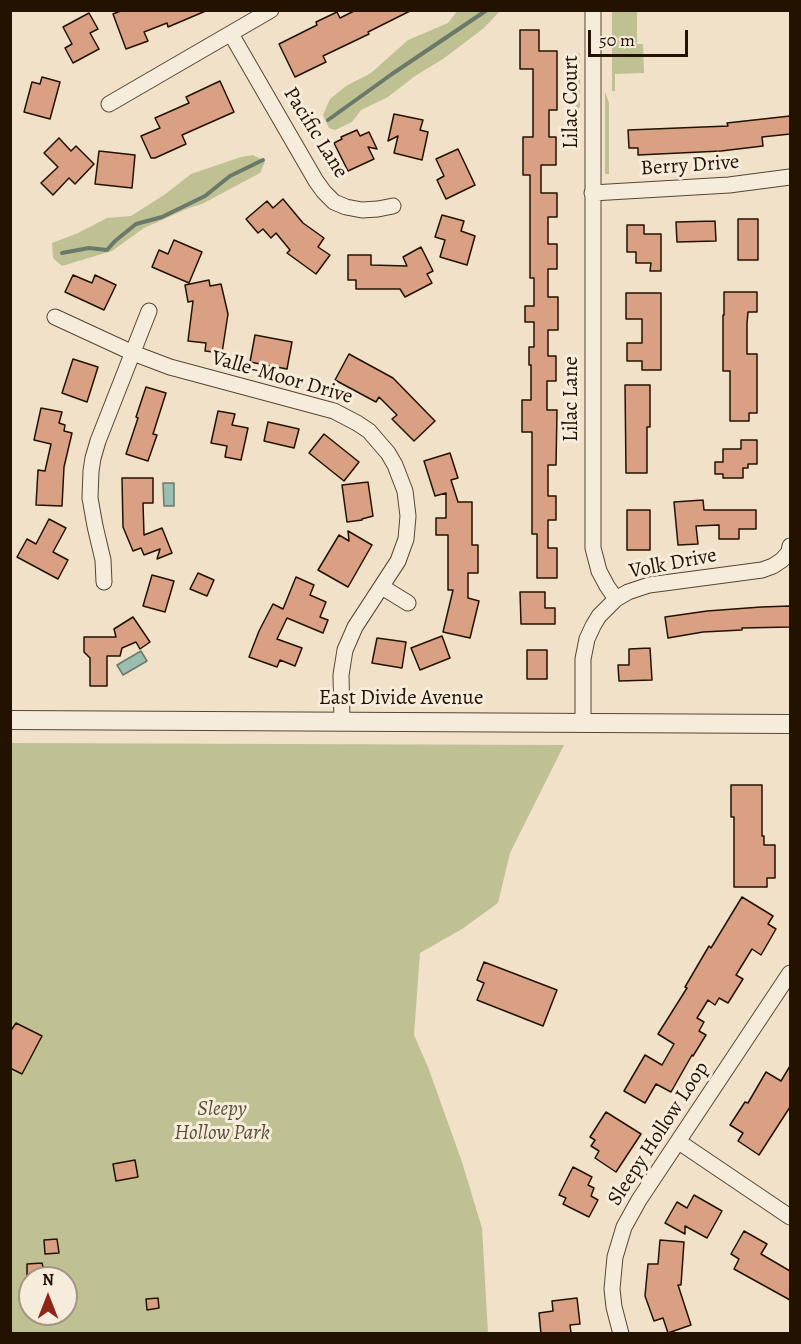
<!DOCTYPE html>
<html>
<head>
<meta charset="utf-8">
<style>
	body { margin:0 }
	#map { position:relative; width:801px; height:1344px; overflow:hidden; background:#f1e1c9; font-family:Alegreya,serif }
	canvas { display:block }
	.frame { position:absolute; inset:0; border:12px solid #231200; pointer-events:none }
	.north { position:absolute; left:18px; top:1266px; width:60px; height:60px; box-sizing:border-box; background:#f6ecdc; border:2px solid #a29584; border-radius:50%; rotate:0deg; font-size:16px; font-weight:700; line-height:24px; text-align:center; color:#231200 }
	.north::after { content:''; display:block; margin:auto; width:21px; height:27px; background:#8f2418; clip-path:polygon(50% 0,100% 100%,50% 72%,0 100%) }
	.scale { position:absolute; left:588px; top:30px; width:100px; height:27px; box-sizing:border-box; border:3px solid #231200; border-top:0; padding-left:8px; font-size:18px; line-height:21px; white-space:nowrap; color:#231200; -webkit-text-stroke:4px #f6ecdc; paint-order:stroke }
</style>
</head>
<body>
<div id="map">
<canvas width="801" height="1344"></canvas>
<div class="frame"></div>
<div class="north">N</div>
<div class="scale">50 m</div>
</div>
<script>
const context = document.querySelector('canvas').getContext('2d');
context.lineJoin = 'round';
function fillPath(path, color) {
  context.fillStyle = color;
  context.fill(path, 'evenodd');
}
function toPath(rows) {
  const path = new Path2D();
  for (const r of rows) {
    path.moveTo(r[0], r[1]);
    for (let i = 2; i < r.length; i += 2) path.lineTo(r[i], r[i + 1]);
  }
  return path;
}
function stroke(path, color, width, dash) {
  context.strokeStyle = color;
  context.lineWidth = width;
  context.lineCap = dash ? 'butt' : 'round';
  context.setLineDash(dash || []);
  context.stroke(path);
}
function write(font, color, halo, rows, align = 'center') {
  context.font = font + ' Alegreya,serif';
  context.lineWidth = 6;
  context.setLineDash([]);
  context.textBaseline = 'middle';
  context.strokeStyle = halo;
  context.fillStyle = color;
  for (const [text, x, y, turn = 0] of rows) {
    context.save();
    context.translate(x, y);
    context.rotate((+turn || 0) * Math.PI / 180);
    context.textAlign = isNaN(turn) ? turn : align;
    if (halo) context.strokeText(text, 0, 0);
    context.fillText(text, 0, 0);
    context.restore();
  }
}
const green = toPath([
	[458,10,500,11,484,28,443,59,415,76,388,97,361,110,352,122,335,130,329,128,323,115,330,99,346,86,371,73,408,40,448,23],
	[612,11,637,11,637,44,643,44,644,73,615,74,615,91,612,91],
	[576,52,580,54,580,107,576,110],
	[605,92,609,103,609,174,605,174],
	[253,155,263,160,265,162,260,173,202,204,189,208,144,228,112,251,62,266,53,258,52,243,78,233,107,218,131,216,164,195,191,174,241,157],
	[11,743,564,745,510,853,498,903,462,929,420,953,414,1035,428,1067,462,1162,482,1228,488,1333,11,1334],
	[30,1278,66,1278,66,1314,30,1314]
]);
const water = toPath([
	[163,483,174,483,174,506,164,506,163,483],
	[141,651,147,661,123,675,117,665,141,651]
]);
const stream = toPath([
	[328,120,392,74,487,10],
	[62,253,89,248,107,250,115,241,136,224,162,217,205,196,230,176,263,160]
]);
const building = toPath([
	[123,10,208,10,168,27,167,23,144,32,148,41,126,49,113,14,123,10],
	[356,10,412,10,368,32,369,34,323,56,326,62,295,77,279,44,317,25,316,22,337,12,340,18,356,10],
	[89,13,98,29,90,33,99,49,73,63,65,48,72,44,63,27,89,13],
	[520,30,539,30,539,51,557,51,557,110,549,110,549,137,556,137,556,165,541,165,541,193,557,193,557,217,548,217,548,244,557,244,557,269,548,269,548,297,558,297,558,330,548,330,548,356,556,356,556,381,547,381,547,410,557,410,556,465,548,465,548,496,556,496,556,520,548,520,548,548,557,548,557,578,537,578,537,534,532,534,532,432,522,432,522,400,531,400,531,365,529,365,529,347,534,347,534,322,525,322,525,306,534,306,534,278,530,278,530,175,523,175,523,137,533,137,533,69,520,69,520,30],
	[42,77,60,82,50,119,24,112,32,82,40,84,42,77],
	[220,81,234,112,182,135,186,144,155,158,151,158,141,136,160,128,155,118,189,103,186,97,220,81],
	[394,114,423,120,420,130,428,132,422,160,394,153,398,136,388,141,394,114],
	[790,116,790,134,762,137,763,146,721,151,638,155,638,148,629,148,628,130,728,126,727,123,790,116],
	[357,130,360,136,369,132,377,149,368,147,374,159,348,171,334,143,342,139,341,137,357,130],
	[59,138,71,151,76,146,94,164,75,184,69,178,53,195,41,183,58,167,44,153,59,138],
	[458,149,475,185,446,199,437,180,444,176,436,159,458,149],
	[99,151,135,155,132,188,95,184,99,151],
	[283,199,303,223,324,238,318,247,330,255,316,274,287,253,290,250,276,233,271,238,263,229,258,233,246,219,267,201,273,208,283,199],
	[442,215,464,221,461,231,475,236,467,265,440,257,445,240,435,237,442,215],
	[738,219,758,219,758,260,738,260,738,219],
	[715,221,716,241,677,242,676,222,715,221],
	[627,225,644,225,644,234,661,234,661,271,650,271,651,263,636,263,636,252,627,252,627,225],
	[174,240,202,252,189,283,152,267,159,250,168,254,174,240],
	[421,247,433,271,427,274,432,283,405,297,400,289,356,289,356,280,348,280,348,255,371,255,371,265,407,266,403,257,421,247],
	[73,275,92,283,95,275,116,285,104,310,65,292,73,275],
	[209,280,210,286,221,284,228,314,222,353,205,351,206,343,188,341,193,301,188,302,185,285,209,280],
	[724,292,757,292,757,312,748,312,747,323,747,354,757,354,757,413,749,413,749,421,730,421,730,371,723,371,723,315,724,315,724,292],
	[626,293,661,293,661,370,642,370,642,361,627,361,627,343,642,343,642,319,626,319,626,293],
	[255,335,292,342,287,369,250,362,255,335],
	[349,354,393,378,435,421,414,441,392,419,397,415,379,397,376,402,335,380,349,354],
	[73,359,98,367,87,402,62,393,73,359],
	[625,385,650,385,650,427,647,427,647,473,626,473,625,385],
	[146,387,166,393,153,434,157,435,148,461,126,454,138,418,136,417,146,387],
	[41,408,62,412,59,423,65,425,64,431,72,433,64,467,62,506,36,505,38,470,45,471,51,444,34,440,41,408],
	[218,411,235,414,232,425,248,428,241,460,225,457,227,446,211,443,218,411],
	[268,422,299,429,294,448,264,441,268,422],
	[324,434,359,462,344,481,309,453,324,434],
	[741,440,757,440,757,464,748,464,748,468,743,468,743,478,723,478,723,474,715,474,715,462,723,462,723,449,741,449,741,440],
	[450,453,458,478,451,480,458,502,472,502,472,545,478,545,478,573,468,573,468,598,479,601,470,638,443,632,453,590,448,590,448,535,436,535,436,518,446,518,446,493,435,496,424,461,450,453],
	[122,478,153,478,153,503,143,503,144,535,162,528,172,553,157,559,160,549,144,555,141,548,133,551,123,527,122,478],
	[368,482,373,516,362,519,362,520,347,522,342,485,368,482],
	[703,500,704,510,756,510,756,529,739,529,739,539,719,539,719,525,696,526,698,544,678,545,674,502,703,500],
	[627,510,650,510,650,550,627,550,627,510],
	[49,519,66,528,53,552,68,560,58,579,17,557,27,539,36,544,49,519],
	[348,531,372,545,348,587,318,570,339,535,349,541,348,531],
	[198,573,214,580,207,596,190,589,198,573],
	[152,575,174,581,165,612,143,606,152,575],
	[296,577,314,585,310,595,326,602,320,617,328,620,323,633,287,618,277,639,302,648,295,666,280,660,277,667,249,657,259,631,273,604,283,609,296,577],
	[520,592,545,592,545,608,555,608,555,624,521,624,520,592],
	[790,606,790,627,742,628,742,630,703,632,668,638,665,617,707,611,761,607,790,606],
	[133,617,150,642,140,649,136,642,122,648,120,656,107,656,107,686,90,686,90,658,84,652,84,637,116,637,114,629,133,617],
	[442,636,450,658,420,670,411,648,442,636],
	[377,638,406,642,402,668,372,663,377,638],
	[650,648,652,680,619,681,618,665,629,665,629,649,650,648],
	[527,650,547,650,547,679,527,679,527,650],
	[731,785,762,785,762,836,764,836,764,845,775,845,775,878,767,878,767,887,734,887,734,817,731,817,731,785],
	[742,897,773,916,768,924,776,929,761,955,752,949,736,975,743,979,728,1003,719,998,715,1005,708,1000,697,1018,704,1022,699,1031,706,1035,693,1056,692,1055,671,1092,656,1084,645,1103,624,1091,645,1055,662,1065,674,1044,658,1034,687,988,685,987,709,946,711,948,742,897],
	[484,962,557,990,543,1026,477,1000,484,983,477,980,484,962],
	[16,1023,42,1036,22,1074,10,1068,10,1032,16,1023],
	[790,1066,790,1107,759,1155,738,1141,743,1133,730,1125,745,1102,748,1103,766,1072,781,1081,790,1066],
	[606,1112,641,1134,616,1172,595,1158,599,1151,591,1146,595,1140,590,1137,606,1112],
	[135,1160,138,1177,116,1181,113,1164,135,1160],
	[573,1167,592,1177,588,1185,594,1188,591,1196,598,1200,589,1217,563,1204,566,1198,559,1195,573,1167],
	[694,1195,722,1211,707,1238,685,1226,685,1234,665,1223,677,1202,687,1208,694,1195],
	[744,1231,767,1244,761,1254,790,1271,790,1300,734,1269,739,1259,731,1254,744,1231],
	[57,1239,59,1253,45,1254,44,1240,57,1239],
	[660,1240,684,1242,681,1285,678,1285,691,1325,668,1333,663,1318,654,1321,645,1296,648,1264,658,1264,660,1240],
	[42,1263,46,1278,27,1278,27,1264,42,1263],
	[158,1298,159,1308,147,1310,146,1299,158,1298],
	[577,1298,580,1324,570,1325,571,1333,541,1334,539,1313,553,1311,552,1301,577,1298]
]);
const minor = toPath([
	[593,10,593,548,599,571,607,586,616,599],
	[231,34,316,181,324,192,334,202,346,207,362,210,378,209,393,206],
	[109,104,271,10],
	[592,193,729,185,790,177],
	[55,317,133,353,170,367,334,411,357,423,369,431,388,453,395,465,405,491,408,516,406,539,398,561,355,627,345,650,341,675,342,722],
	[104,582,103,560,95,526,90,498,91,471,93,458,98,441,149,311],
	[382,587,408,603],
	[583,723,583,659,587,639,593,626,599,616,616,599,628,592,649,585,762,570,773,566,782,560,789,552,790,546],
	[679,1142,790,1217],
	[621,1334,614,1307,612,1289,615,1257,624,1227,639,1200,790,973]
]);
const tertiary = toPath([
	[10,720,790,724]
]);
const streetNames = [
	["Lilac Court",572,102,-90],
	["Pacific Lane",315,133,58],
	["Berry Drive",690,166,-4],
	["Valle-Moor Drive",282,378,16],
	["Lilac Lane",572,399,-90],
	["Volk Drive",673,564,-11],
	["East Divide Avenue",401,699],
	["Sleepy Hollow Loop",659,1134,-57]
];
const parkNames = [
	["Sleepy",222,1110],
	["Hollow Park",222,1134]
];
fillPath(green, '#bfc193');
fillPath(water, '#9bbeb2');
stroke(water, '#6b796b', 1.5);
stroke(stream, '#6b796b', 4);
fillPath(building, '#daa084');
stroke(building, '#231200', 1.5);
stroke(minor, '#564632', 17);
stroke(tertiary, '#564632', 20);
stroke(minor, '#f6ecdc', 15);
stroke(tertiary, '#f6ecdc', 18);
write('21px', '#231200', '#f6ecdc', streetNames);
write('italic 21px', '#5a4f33', '#f6ecdc', parkNames);
</script>
</body>
</html>
